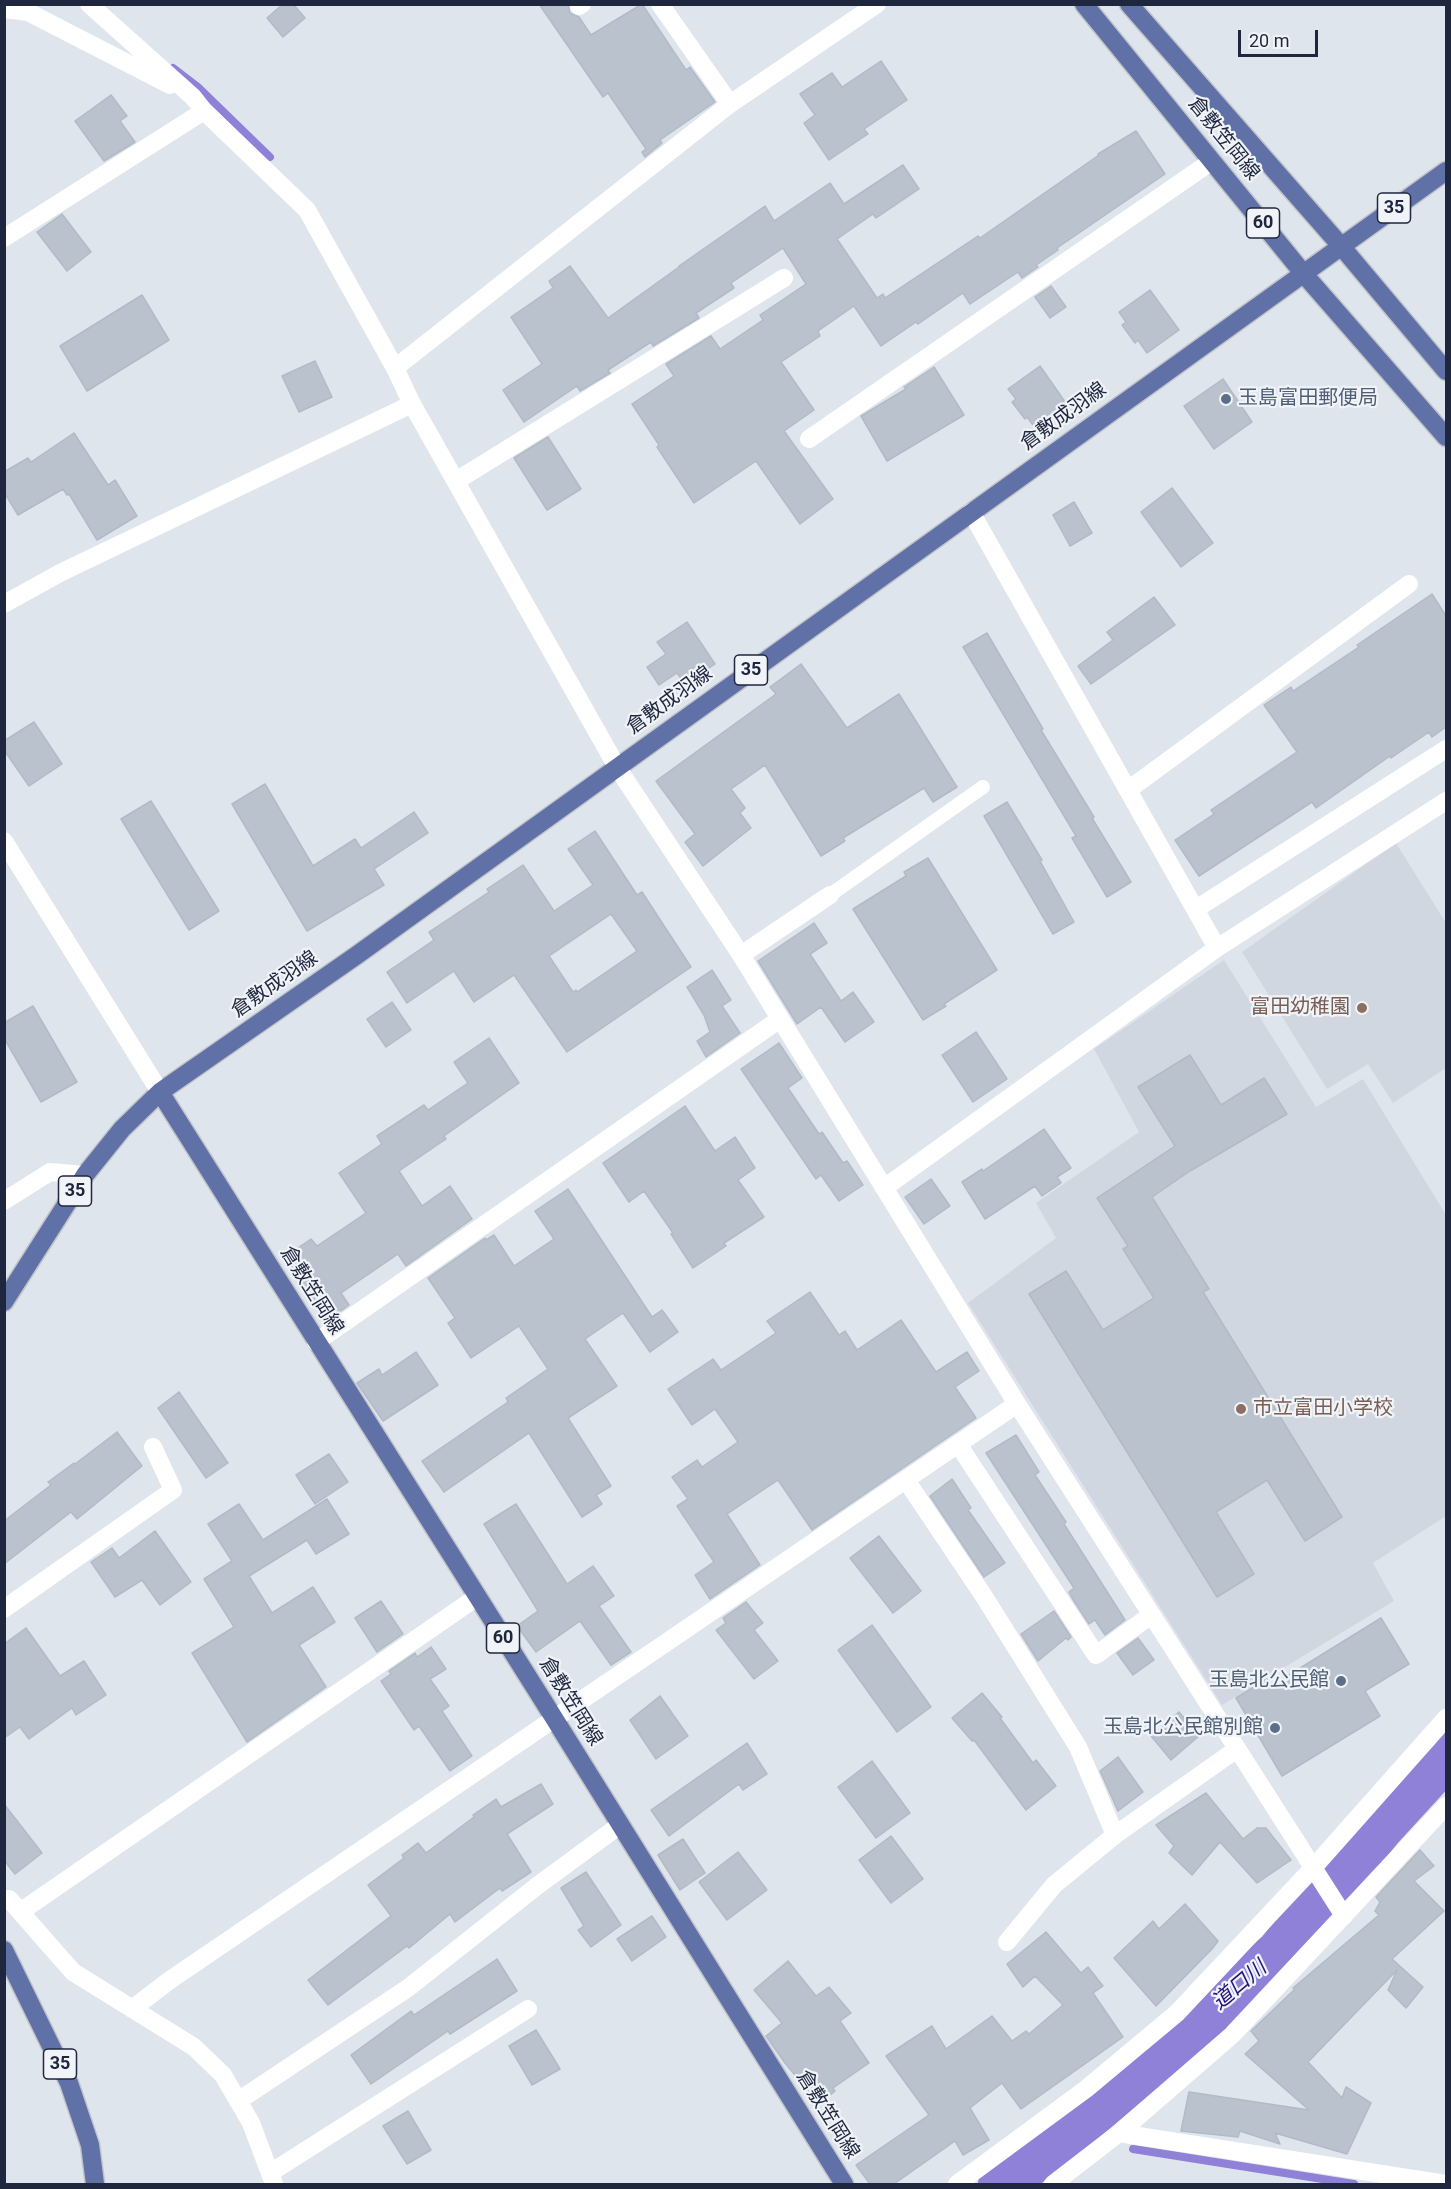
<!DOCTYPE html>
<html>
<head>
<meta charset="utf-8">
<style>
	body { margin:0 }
	#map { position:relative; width:1451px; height:2189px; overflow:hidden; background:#dfe5ec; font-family:Roboto,sans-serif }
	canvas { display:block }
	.frame { position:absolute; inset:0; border:6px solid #1e273e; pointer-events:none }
	.scale { position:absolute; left:1238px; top:30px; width:80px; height:27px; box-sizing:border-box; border:3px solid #1e273e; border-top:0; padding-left:8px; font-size:18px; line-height:21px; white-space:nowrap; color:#1e273e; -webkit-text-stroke:4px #f0f4f8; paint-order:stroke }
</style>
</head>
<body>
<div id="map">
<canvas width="1451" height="2189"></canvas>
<div class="frame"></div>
<div class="scale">20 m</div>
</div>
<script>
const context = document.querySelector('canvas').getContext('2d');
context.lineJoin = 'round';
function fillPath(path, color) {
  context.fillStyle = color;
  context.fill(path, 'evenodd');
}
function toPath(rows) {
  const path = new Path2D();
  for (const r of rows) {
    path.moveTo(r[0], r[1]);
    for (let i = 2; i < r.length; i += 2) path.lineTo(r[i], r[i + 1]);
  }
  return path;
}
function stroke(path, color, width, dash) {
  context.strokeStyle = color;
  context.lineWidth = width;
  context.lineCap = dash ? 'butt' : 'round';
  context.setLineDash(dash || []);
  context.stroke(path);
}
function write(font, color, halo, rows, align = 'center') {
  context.font = font + ' Roboto,"Noto Sans JP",sans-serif';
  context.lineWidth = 4.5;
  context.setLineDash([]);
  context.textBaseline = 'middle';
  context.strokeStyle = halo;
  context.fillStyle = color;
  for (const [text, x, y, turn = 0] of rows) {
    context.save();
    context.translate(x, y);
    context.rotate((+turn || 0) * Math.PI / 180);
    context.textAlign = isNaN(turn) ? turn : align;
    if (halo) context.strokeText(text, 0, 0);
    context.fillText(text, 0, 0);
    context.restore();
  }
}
const built = toPath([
	[1396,843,1446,923,1446,1068,1393,1103,1368,1064,1327,1089,1242,952],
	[1224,960,1316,1107,1363,1079,1446,1215,1446,1516,1373,1563,1394,1601,1222,1705,968,1303,1056,1238,1036,1203,1139,1132,1094,1049]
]);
const stream = toPath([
	[173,68,199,88,270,157],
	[1083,2120,1095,2136],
	[1133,2149,1354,2184]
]);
const river = toPath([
	[1002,2184,1083,2120,1280,1953,1379,1828,1446,1755]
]);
const building = toPath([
	[283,4,293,4,305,18,283,37,267,18,283,4],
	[539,4,568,4,570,13,579,17,591,35,642,4,686,70,690,67,715,102,660,140,662,143,645,157,642,152,646,149,608,93,603,97,539,4],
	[881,61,907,100,864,129,868,134,829,160,804,123,815,115,800,94,832,73,842,87,881,61],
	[111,95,127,116,120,121,135,142,104,161,75,121,111,95],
	[1136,131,1165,174,1057,248,1058,250,1036,265,1038,267,1022,278,1018,272,970,304,963,293,918,324,916,322,881,346,854,306,818,331,820,336,781,362,814,410,784,431,833,499,800,524,756,461,694,503,657,447,659,445,632,404,674,376,666,364,711,336,720,349,763,320,760,315,806,284,783,248,731,283,734,288,696,313,699,318,653,346,651,342,608,370,610,373,580,391,577,386,524,422,503,390,542,364,511,317,553,288,549,281,570,266,608,318,679,267,679,266,765,206,774,221,830,183,844,204,903,165,919,189,876,218,873,214,837,239,877,298,883,294,885,298,978,236,980,238,1099,155,1098,154,1136,131],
	[62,214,91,252,67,271,37,232,62,214],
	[1051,286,1066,307,1050,318,1035,297,1051,286],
	[1150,290,1179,330,1147,353,1138,340,1135,343,1122,325,1126,322,1119,312,1150,290],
	[142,295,169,340,87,391,60,346,142,295],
	[315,361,332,397,299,412,282,376,315,361],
	[1040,366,1068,406,1036,429,1027,417,1025,419,1012,402,1016,399,1008,389,1040,366],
	[934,367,964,415,887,461,861,416,906,389,904,387,934,367],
	[1223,379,1252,422,1214,449,1184,406,1223,379],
	[74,433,108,485,115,480,137,516,97,540,69,494,67,495,63,489,18,515,4,492,4,472,28,458,31,462,74,433],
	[548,437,581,489,547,510,514,458,548,437],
	[1172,488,1213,543,1181,567,1141,512,1172,488],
	[1074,502,1092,533,1070,546,1053,515,1074,502],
	[1432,594,1446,616,1446,727,1432,737,1429,732,1391,758,1390,756,1316,808,1312,802,1199,876,1175,840,1214,814,1211,810,1297,752,1264,705,1291,687,1293,691,1359,647,1357,645,1432,594],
	[1154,597,1175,625,1091,684,1078,666,1113,640,1107,632,1154,597],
	[687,622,715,664,685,684,677,673,659,685,647,667,666,654,657,642,687,622],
	[987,633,1043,729,1041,730,1094,817,1092,818,1131,882,1107,897,1072,838,1076,836,963,647,987,633],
	[801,664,847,728,899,694,957,787,933,802,924,788,843,838,845,841,821,856,765,765,731,789,745,808,740,813,751,828,703,866,685,842,695,834,656,781,776,694,770,687,801,664],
	[34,722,62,764,29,786,4,750,4,741,34,722],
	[265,784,313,866,355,839,361,848,414,812,428,833,374,869,384,885,307,931,232,804,265,784],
	[151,801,219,911,189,930,121,819,151,801],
	[1007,802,1042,860,1040,861,1074,922,1053,934,984,816,1007,802],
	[595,831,637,895,642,892,691,967,567,1052,514,975,474,1002,454,971,407,1003,387,972,434,940,429,932,489,892,487,889,523,865,554,911,593,885,568,849,595,831],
	[611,914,637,951,577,992,576,990,573,992,549,956,611,914],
	[928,858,997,970,944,1004,946,1006,923,1020,853,909,906,876,904,872,928,858],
	[814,923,827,943,810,954,841,1001,853,992,874,1022,845,1042,821,1007,797,1024,758,961,814,923],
	[712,970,731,1000,722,1006,740,1033,706,1057,697,1041,710,1032,704,1015,687,987,712,970],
	[392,1002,411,1030,386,1047,367,1019,392,1002],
	[33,1006,77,1082,41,1102,4,1038,4,1023,33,1006],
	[976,1032,1007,1079,973,1102,942,1055,976,1032],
	[489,1038,519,1083,444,1136,446,1139,399,1171,422,1206,450,1186,472,1219,406,1266,398,1254,341,1293,349,1305,326,1322,283,1258,311,1239,317,1246,366,1213,339,1173,382,1144,377,1136,424,1105,428,1110,468,1083,454,1062,489,1038],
	[779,1043,802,1078,788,1088,819,1134,822,1132,843,1163,847,1161,863,1185,839,1201,821,1175,816,1179,741,1069,779,1043],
	[1190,1055,1221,1105,1264,1078,1287,1114,1190,1171,1152,1197,1209,1289,1203,1292,1342,1517,1305,1541,1267,1480,1216,1512,1254,1574,1217,1597,1029,1294,1066,1271,1103,1330,1154,1298,1123,1249,1128,1246,1097,1198,1175,1146,1138,1087,1190,1055],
	[685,1106,715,1151,735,1137,755,1168,738,1180,764,1217,724,1243,726,1246,693,1268,671,1234,673,1233,644,1191,629,1202,603,1163,685,1106],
	[1044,1129,1071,1168,1057,1177,1061,1183,1042,1196,1035,1186,985,1219,962,1182,982,1169,983,1171,1044,1129],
	[931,1179,950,1206,924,1224,905,1197,931,1179],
	[568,1189,652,1317,662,1310,678,1332,650,1352,623,1313,585,1339,617,1386,568,1418,611,1486,596,1495,602,1504,582,1517,529,1433,444,1492,422,1461,508,1402,506,1398,548,1369,519,1326,471,1358,448,1323,455,1318,428,1278,485,1238,486,1240,494,1235,514,1266,554,1239,535,1211,568,1189],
	[810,1292,839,1335,845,1331,857,1350,901,1320,936,1372,967,1352,979,1371,955,1387,976,1418,812,1530,778,1480,727,1514,760,1565,710,1599,695,1575,714,1562,677,1506,688,1499,672,1477,697,1460,702,1467,738,1442,715,1409,692,1425,668,1389,713,1359,721,1370,776,1333,767,1321,810,1292],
	[416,1352,438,1385,383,1421,357,1383,379,1369,382,1375,416,1352],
	[179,1392,228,1463,206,1478,158,1408,179,1392],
	[117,1432,142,1466,77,1519,71,1512,4,1564,4,1521,51,1485,48,1482,74,1463,75,1464,117,1432],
	[1016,1435,1039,1472,1035,1475,1066,1522,1064,1524,1125,1620,1105,1635,1095,1620,1089,1624,1072,1598,1069,1592,1074,1588,986,1453,1016,1435],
	[329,1454,348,1482,315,1504,296,1475,329,1454],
	[952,1479,971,1508,968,1510,1005,1563,984,1577,930,1496,952,1479],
	[327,1499,349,1534,316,1554,307,1540,249,1576,272,1613,313,1587,335,1622,299,1645,326,1687,247,1742,192,1653,234,1627,204,1579,232,1561,208,1524,239,1504,263,1540,327,1499],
	[516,1504,567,1584,593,1566,614,1596,599,1606,631,1652,611,1665,580,1621,536,1652,517,1626,538,1611,484,1524,516,1504],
	[155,1531,191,1582,160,1605,142,1580,115,1597,91,1562,112,1548,119,1558,155,1531],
	[879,1536,921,1591,893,1613,850,1558,879,1536],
	[381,1601,403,1634,377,1652,355,1618,381,1601],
	[746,1602,763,1623,754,1630,778,1661,754,1679,716,1630,726,1623,723,1618,746,1602],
	[1054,1611,1071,1637,1068,1640,1066,1638,1038,1661,1021,1634,1054,1611],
	[1381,1618,1409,1664,1365,1691,1380,1716,1282,1776,1236,1698,1267,1679,1271,1686,1381,1618],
	[872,1625,931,1707,897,1732,838,1650,872,1625],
	[26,1628,60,1676,84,1661,106,1695,76,1715,72,1708,29,1739,20,1727,4,1738,4,1644,26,1628],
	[1138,1638,1154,1660,1133,1675,1117,1653,1138,1638],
	[431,1647,446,1669,430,1679,449,1706,442,1711,472,1756,450,1771,419,1726,414,1730,381,1681,391,1674,389,1671,415,1653,417,1657,431,1647],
	[982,1693,1002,1717,1000,1718,1033,1763,1036,1760,1056,1786,1026,1810,974,1740,972,1741,952,1718,982,1693],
	[660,1696,688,1736,656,1759,630,1720,660,1696],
	[1179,1712,1199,1736,1171,1760,1151,1736,1179,1712],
	[747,1743,767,1774,743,1790,739,1784,669,1836,651,1810,747,1743],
	[1118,1757,1143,1792,1118,1811,1100,1771,1118,1757],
	[872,1761,910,1813,876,1838,838,1787,872,1761],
	[541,1784,553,1804,507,1834,531,1872,502,1891,500,1888,455,1922,450,1914,409,1948,407,1946,328,2005,308,1980,391,1916,368,1885,404,1858,402,1855,418,1843,426,1853,474,1817,473,1815,496,1799,501,1807,541,1784],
	[1206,1793,1243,1839,1257,1828,1266,1828,1291,1860,1257,1883,1220,1842,1192,1875,1169,1853,1174,1846,1156,1825,1206,1793],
	[4,1804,42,1853,15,1874,4,1860,4,1804],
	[891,1836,923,1879,891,1903,859,1860,891,1836],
	[683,1839,705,1873,680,1890,658,1855,683,1839],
	[1420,1850,1434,1866,1414,1881,1444,1911,1392,1959,1423,1987,1406,2008,1388,1990,1397,1970,1308,2062,1342,2098,1346,2087,1371,2103,1347,2154,1275,2133,1280,2144,1240,2131,1238,2137,1181,2131,1189,2092,1309,2110,1245,2054,1259,2041,1251,2031,1295,1989,1293,1988,1379,1915,1375,1911,1380,1902,1376,1897,1420,1850],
	[738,1852,767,1890,727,1920,699,1882,738,1852],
	[586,1872,621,1925,591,1947,578,1930,584,1926,561,1888,586,1872],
	[1185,1904,1218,1941,1212,1949,1156,2006,1114,1958,1153,1921,1159,1929,1185,1904],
	[652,1916,666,1937,632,1961,617,1939,652,1916],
	[1046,1932,1081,1973,1088,1967,1103,1986,1093,1993,1123,2037,1021,2109,1002,2083,970,2108,989,2140,963,2155,955,2141,894,2184,870,2184,856,2165,929,2115,886,2056,932,2026,946,2049,992,2016,1012,2041,1026,2031,1029,2034,1063,2005,1035,1976,1023,1987,1007,1964,1046,1932],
	[497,1959,517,1991,450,2034,448,2031,371,2084,351,2055,411,2011,414,2015,497,1959],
	[788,1961,816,1996,829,1987,851,2013,840,2021,869,2063,833,2088,835,2091,819,2104,785,2063,766,2036,782,2023,754,1990,788,1961],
	[536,2030,560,2069,532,2085,509,2046,536,2030],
	[408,2111,431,2150,407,2164,383,2126,408,2111]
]);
const lane = toPath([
	[830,895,983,787]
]);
const street = toPath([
	[89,4,193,97,204,111,307,210,395,368,412,404,617,767,741,955,1017,1404,1344,1916],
	[660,4,730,104],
	[579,6,582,4],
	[4,9,28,12,170,85],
	[4,238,204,111],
	[395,368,730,104,877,4],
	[809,439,1212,161],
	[456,481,784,278],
	[971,512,1217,948],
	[4,604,60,573,412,404],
	[1128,790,1409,584],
	[4,841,160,1092],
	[1196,909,1446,749],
	[741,955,830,895],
	[884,1188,1217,948,1446,801],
	[4,1201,50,1172,85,1175],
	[316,1342,780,1019],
	[958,1444,1096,1655,1151,1615],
	[906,1480,985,1598,1078,1747,1115,1835,1237,1749],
	[4,1609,173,1490,153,1447],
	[4,1900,9,1899,73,1972,194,2047,223,2075,251,2123,274,2184],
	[20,1912,477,1597],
	[1007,1942,1054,1885,1115,1835],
	[132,2009,170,1980,1017,1404],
	[238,2101,408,1988,537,1886,620,1825],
	[1119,2133,1446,2184],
	[270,2173,528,2009],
	[957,2184,1086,2089,1177,2013,1313,1868,1446,1718],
	[1053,2184,1119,2133,1232,2035,1446,1806]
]);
const primary = toPath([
	[1084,4,1303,273,1446,437],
	[1129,4,1341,246,1446,371],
	[160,1092,554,1718,844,2184],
	[4,1302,85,1175,122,1129,160,1092,357,955,1446,171],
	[4,1950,69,2083,90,2145,95,2184]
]);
const markers = [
	[1226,399,6,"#5c6f8a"],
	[1362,1008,6,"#8d6e63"],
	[1241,1409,6,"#8d6e63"],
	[1341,1681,6,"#5c6f8a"],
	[1275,1728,6,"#5c6f8a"]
];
const shields = [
	[1394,208,33],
	[1263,223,33],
	[751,670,33],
	[75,1191,33],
	[503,1638,33],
	[60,2064,33]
];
const shieldNames = [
	["35",1394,208],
	["60",1263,223],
	["35",751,670],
	["35",75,1191],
	["60",503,1638],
	["35",60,2064]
];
const streetNames = [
	["倉敷笠岡線",1223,139,51],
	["倉敷成羽線",1064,417,-36],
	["倉敷成羽線",670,701,-36],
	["倉敷成羽線",275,985,-35],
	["倉敷笠岡線",311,1291,58],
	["倉敷笠岡線",570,1702,58],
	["倉敷笠岡線",827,2115,58]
];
const serviceNames = [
	["玉島富田郵便局",1238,399,"left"],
	["玉島北公民館",1329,1681],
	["玉島北公民館別館",1263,1728]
];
const educationNames = [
	["富田幼稚園",1350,1008],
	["市立富田小学校",1253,1409,"left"]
];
const waterNames = [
	["道口川",1240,1986,-40]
];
fillPath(built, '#d0d7e0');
stroke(stream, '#8f81d7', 8);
stroke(river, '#8f81d7', 48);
fillPath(building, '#bac3cd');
stroke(building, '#b1bac6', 1.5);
stroke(primary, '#c0c3c9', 21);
stroke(lane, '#fff', 14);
stroke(street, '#fff', 18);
stroke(primary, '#5f71a6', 18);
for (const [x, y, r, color] of markers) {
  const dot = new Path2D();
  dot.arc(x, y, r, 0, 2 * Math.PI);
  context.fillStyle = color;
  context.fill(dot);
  stroke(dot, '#f0f4f8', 2);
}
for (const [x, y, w] of shields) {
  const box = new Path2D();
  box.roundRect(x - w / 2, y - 15, w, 30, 4.5);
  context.fillStyle = '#f0f4f8';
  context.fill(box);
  stroke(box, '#1e273e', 1.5);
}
write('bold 18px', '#1e273e', null, shieldNames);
write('20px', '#1e273e', '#f0f4f8', streetNames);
write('20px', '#4e5e75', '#f0f4f8', serviceNames, 'right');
write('20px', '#785e54', '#f0f4f8', educationNames, 'right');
write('italic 21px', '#261380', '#f0f4f8', waterNames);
</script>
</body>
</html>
